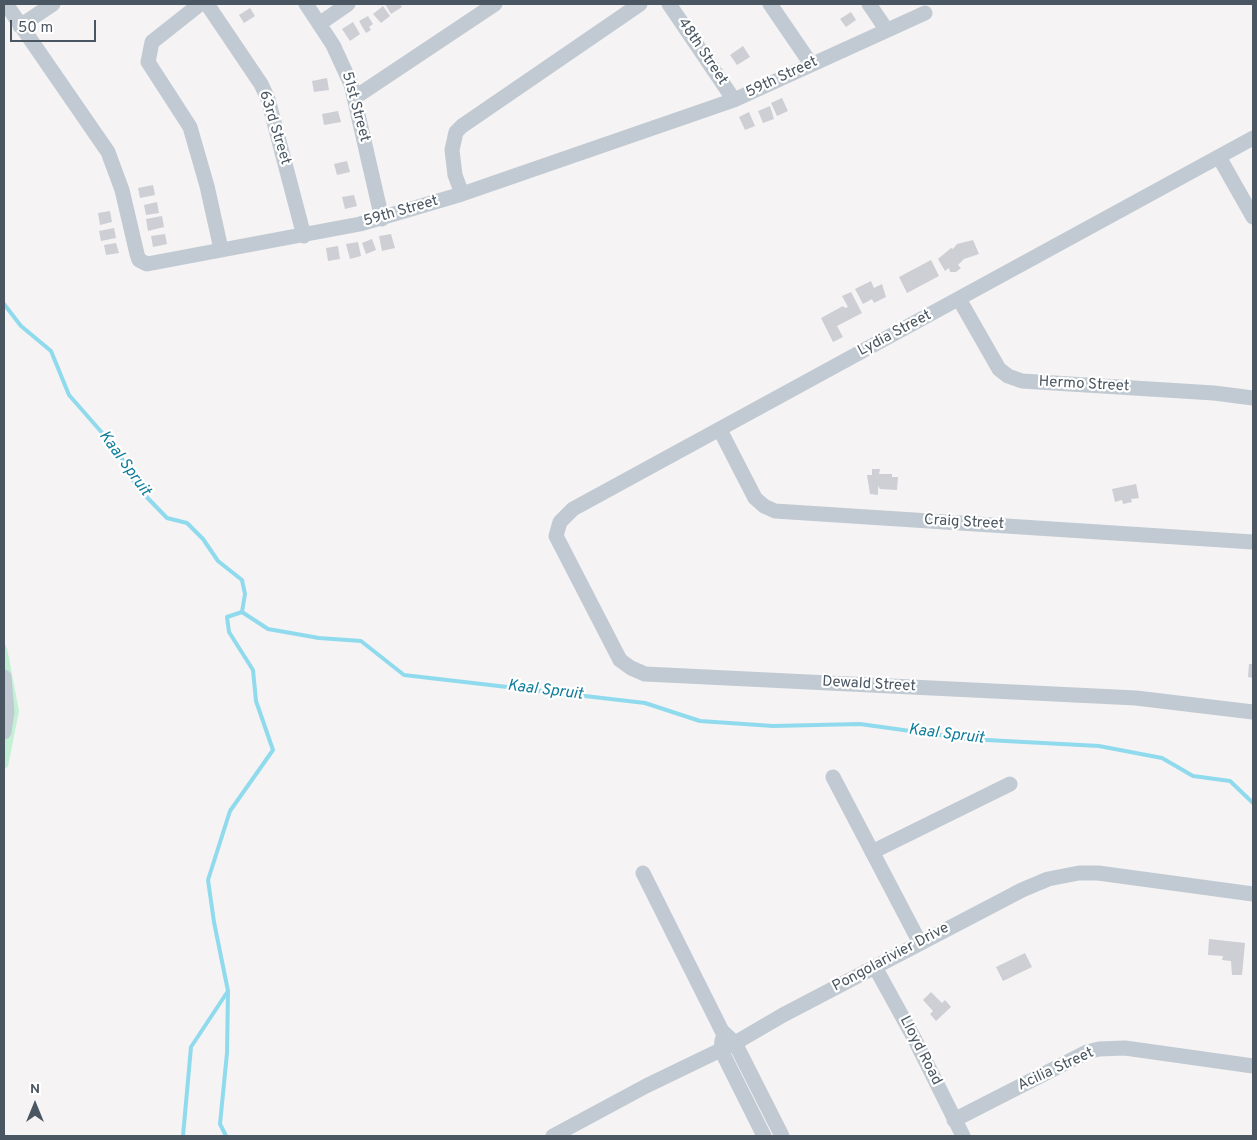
<!DOCTYPE html>
<html>
<head>
<meta charset="utf-8">
<style>
	body { margin:0 }
	#map { position:relative; width:1257px; height:1140px; overflow:hidden; background:#f5f3f3; font-family:Overpass,sans-serif }
	canvas { display:block }
	.frame { position:absolute; inset:0; border:5px solid #4a5661; pointer-events:none }
	.north { position:absolute; left:10px; top:1080px; width:50px; height:50px; -webkit-text-stroke:4px #fff; paint-order:stroke; rotate:0deg; font-size:14px; font-weight:700; line-height:20px; text-align:center; color:#4a5661 }
	.north::after { content:''; display:block; margin:auto; width:18px; height:22px; background:#4a5661; clip-path:polygon(50% 0,100% 100%,50% 72%,0 100%) }
	.scale { position:absolute; left:10px; top:20px; width:86px; height:22px; box-sizing:border-box; border:2px solid #4a5661; border-top:0; padding-left:6px; font-size:15px; line-height:18px; white-space:nowrap; color:#4a5661; -webkit-text-stroke:4px #fff; paint-order:stroke }
</style>
</head>
<body>
<div id="map">
<canvas width="1257" height="1140"></canvas>
<div class="frame"></div>
<div class="north">N</div>
<div class="scale">50 m</div>
</div>
<script>
const context = document.querySelector('canvas').getContext('2d');
context.lineJoin = 'round';
function fillPath(path, color) {
  context.fillStyle = color;
  context.fill(path, 'evenodd');
}
function toPath(rows) {
  const path = new Path2D();
  for (const r of rows) {
    path.moveTo(r[0], r[1]);
    for (let i = 2; i < r.length; i += 2) path.lineTo(r[i], r[i + 1]);
  }
  return path;
}
function stroke(path, color, width, dash) {
  context.strokeStyle = color;
  context.lineWidth = width;
  context.lineCap = dash ? 'butt' : 'round';
  context.setLineDash(dash || []);
  context.stroke(path);
}
function write(font, color, halo, rows, align = 'center') {
  context.font = font + ' Overpass,sans-serif';
  context.lineWidth = 4.5;
  context.setLineDash([]);
  context.textBaseline = 'middle';
  context.strokeStyle = halo;
  context.fillStyle = color;
  for (const [text, x, y, turn = 0] of rows) {
    context.save();
    context.translate(x, y);
    context.rotate((+turn || 0) * Math.PI / 180);
    context.textAlign = isNaN(turn) ? turn : align;
    if (halo) context.strokeText(text, 0, 0);
    context.fillText(text, 0, 0);
    context.restore();
  }
}
const green = toPath([
	[4,643,7,648,19,711,8,766,4,770]
]);
const stream = toPath([
	[4,304,21,326,51,351,69,395,118,451,136,486,167,518,187,523,203,539,218,561,242,580,245,594,242,612],
	[242,612,268,629,319,638,361,641,404,675,645,703,700,721,773,726,860,724,968,739,1099,746,1162,758,1193,776,1230,781,1253,803],
	[183,1136,191,1047,228,991,214,922,208,880,230,811,273,750,256,701,253,670,229,632,227,617,242,612],
	[226,1136,220,1124,227,1053,228,991]
]);
const building = toPath([
	[385,4,400,4,402,7,391,14],
	[383,6,390,16,381,23,373,14],
	[250,8,255,16,244,23,239,15],
	[851,12,856,20,846,27,840,19],
	[368,16,373,24,369,27,371,30,366,33,359,21],
	[353,22,360,34,350,41,342,29],
	[743,46,750,57,737,65,730,55],
	[327,78,329,90,314,92,312,81],
	[782,98,788,111,777,116,771,103],
	[770,106,774,119,763,123,758,111],
	[338,111,341,122,324,125,322,114],
	[749,112,755,126,745,130,739,117],
	[347,161,350,172,337,175,334,164],
	[153,185,155,195,140,198,138,188],
	[354,195,357,206,345,209,342,197],
	[157,202,159,213,146,215,144,205],
	[110,211,112,222,100,225,98,213],
	[162,216,164,227,148,231,146,219],
	[114,228,116,238,101,241,99,231],
	[165,234,167,244,153,247,151,236],
	[391,234,395,248,382,251,379,236],
	[372,239,376,250,366,254,362,243],
	[973,240,979,254,964,259,958,265,961,268,956,272,950,272,949,268,945,271,938,259,951,248,953,249,957,244],
	[358,242,361,256,350,259,346,244],
	[116,243,119,253,106,255,104,245],
	[338,246,340,259,328,261,326,248],
	[931,260,939,276,907,293,899,277],
	[871,281,874,288,882,284,886,297,874,303,872,299,863,304,855,289],
	[851,292,862,313,837,326,843,337,833,342,821,318,843,306,845,308,848,307,842,296],
	[872,469,880,469,879,474,892,474,892,477,898,477,897,490,880,489,878,486,878,495,870,494,867,475,872,475],
	[1136,484,1139,498,1131,499,1132,502,1123,504,1122,500,1115,502,1112,489],
	[1249,664,1253,664,1253,678,1248,677],
	[1209,939,1245,943,1242,975,1232,975,1231,961,1222,960,1223,956,1208,955],
	[1025,953,1032,967,1003,981,996,967],
	[931,992,942,1003,945,1000,951,1007,936,1021,930,1014,933,1011,923,1000]
]);
const minor = toPath([
	[6,4,108,152,122,190,137,254,139,260,147,264,360,224,462,194,734,100,925,13],
	[200,4,152,42,148,62,190,127,207,186,221,249],
	[207,4,261,84,268,99,304,236],
	[306,4,333,45,351,84,382,219],
	[669,4,734,100],
	[770,4,811,64],
	[869,4,886,29],
	[319,24,348,4],
	[20,26,53,4],
	[354,98,495,4],
	[1253,138,573,509,560,522,556,536,620,660,631,668,645,674,1136,698,1253,712],
	[1219,157,1253,217],
	[462,194,455,175,452,150,456,132,462,126,640,4],
	[959,299,999,369,1008,376,1022,381,1214,393,1253,398],
	[720,430,755,498,764,506,775,511,1253,542],
	[4,677,7,712,4,732],
	[833,777,920,943],
	[872,852,1010,784],
	[643,873,722,1031,735,1043,782,1136],
	[875,967,914,1038,963,1136],
	[722,1040,721,1050,764,1136],
	[954,1120,1087,1052,1099,1049,1125,1048,1253,1066],
	[553,1136,646,1086,735,1043,783,1015,1022,890,1048,879,1079,873,1098,873,1253,894]
]);
const streetNames = [
	["48th Street",702,52,56],
	["59th Street",782,78,-25],
	["51st Street",355,107,75],
	["63rd Street",274,128,73],
	["59th Street",401,212,-16],
	["Lydia Street",895,334,-28],
	["Hermo Street",1084,385,3],
	["Craig Street",964,523,3],
	["Dewald Street",869,685,3],
	["Pongolarivier Drive",891,958,-28],
	["Lloyd Road",920,1051,63],
	["Acilia Street",1056,1070,-25]
];
const waterNames = [
	["Kaal Spruit",124,464,54],
	["Kaal Spruit",545,691,7],
	["Kaal Spruit",946,735,7]
];
fillPath(green, '#c3f1d5');
stroke(stream, '#90daee', 4);
fillPath(building, '#cdcfd5');
stroke(minor, '#c1cad2', 15);
write('15px', '#4a5661', '#fff', streetNames);
write('italic 16px', '#0c7c9b', '#fff', waterNames);
</script>
</body>
</html>
